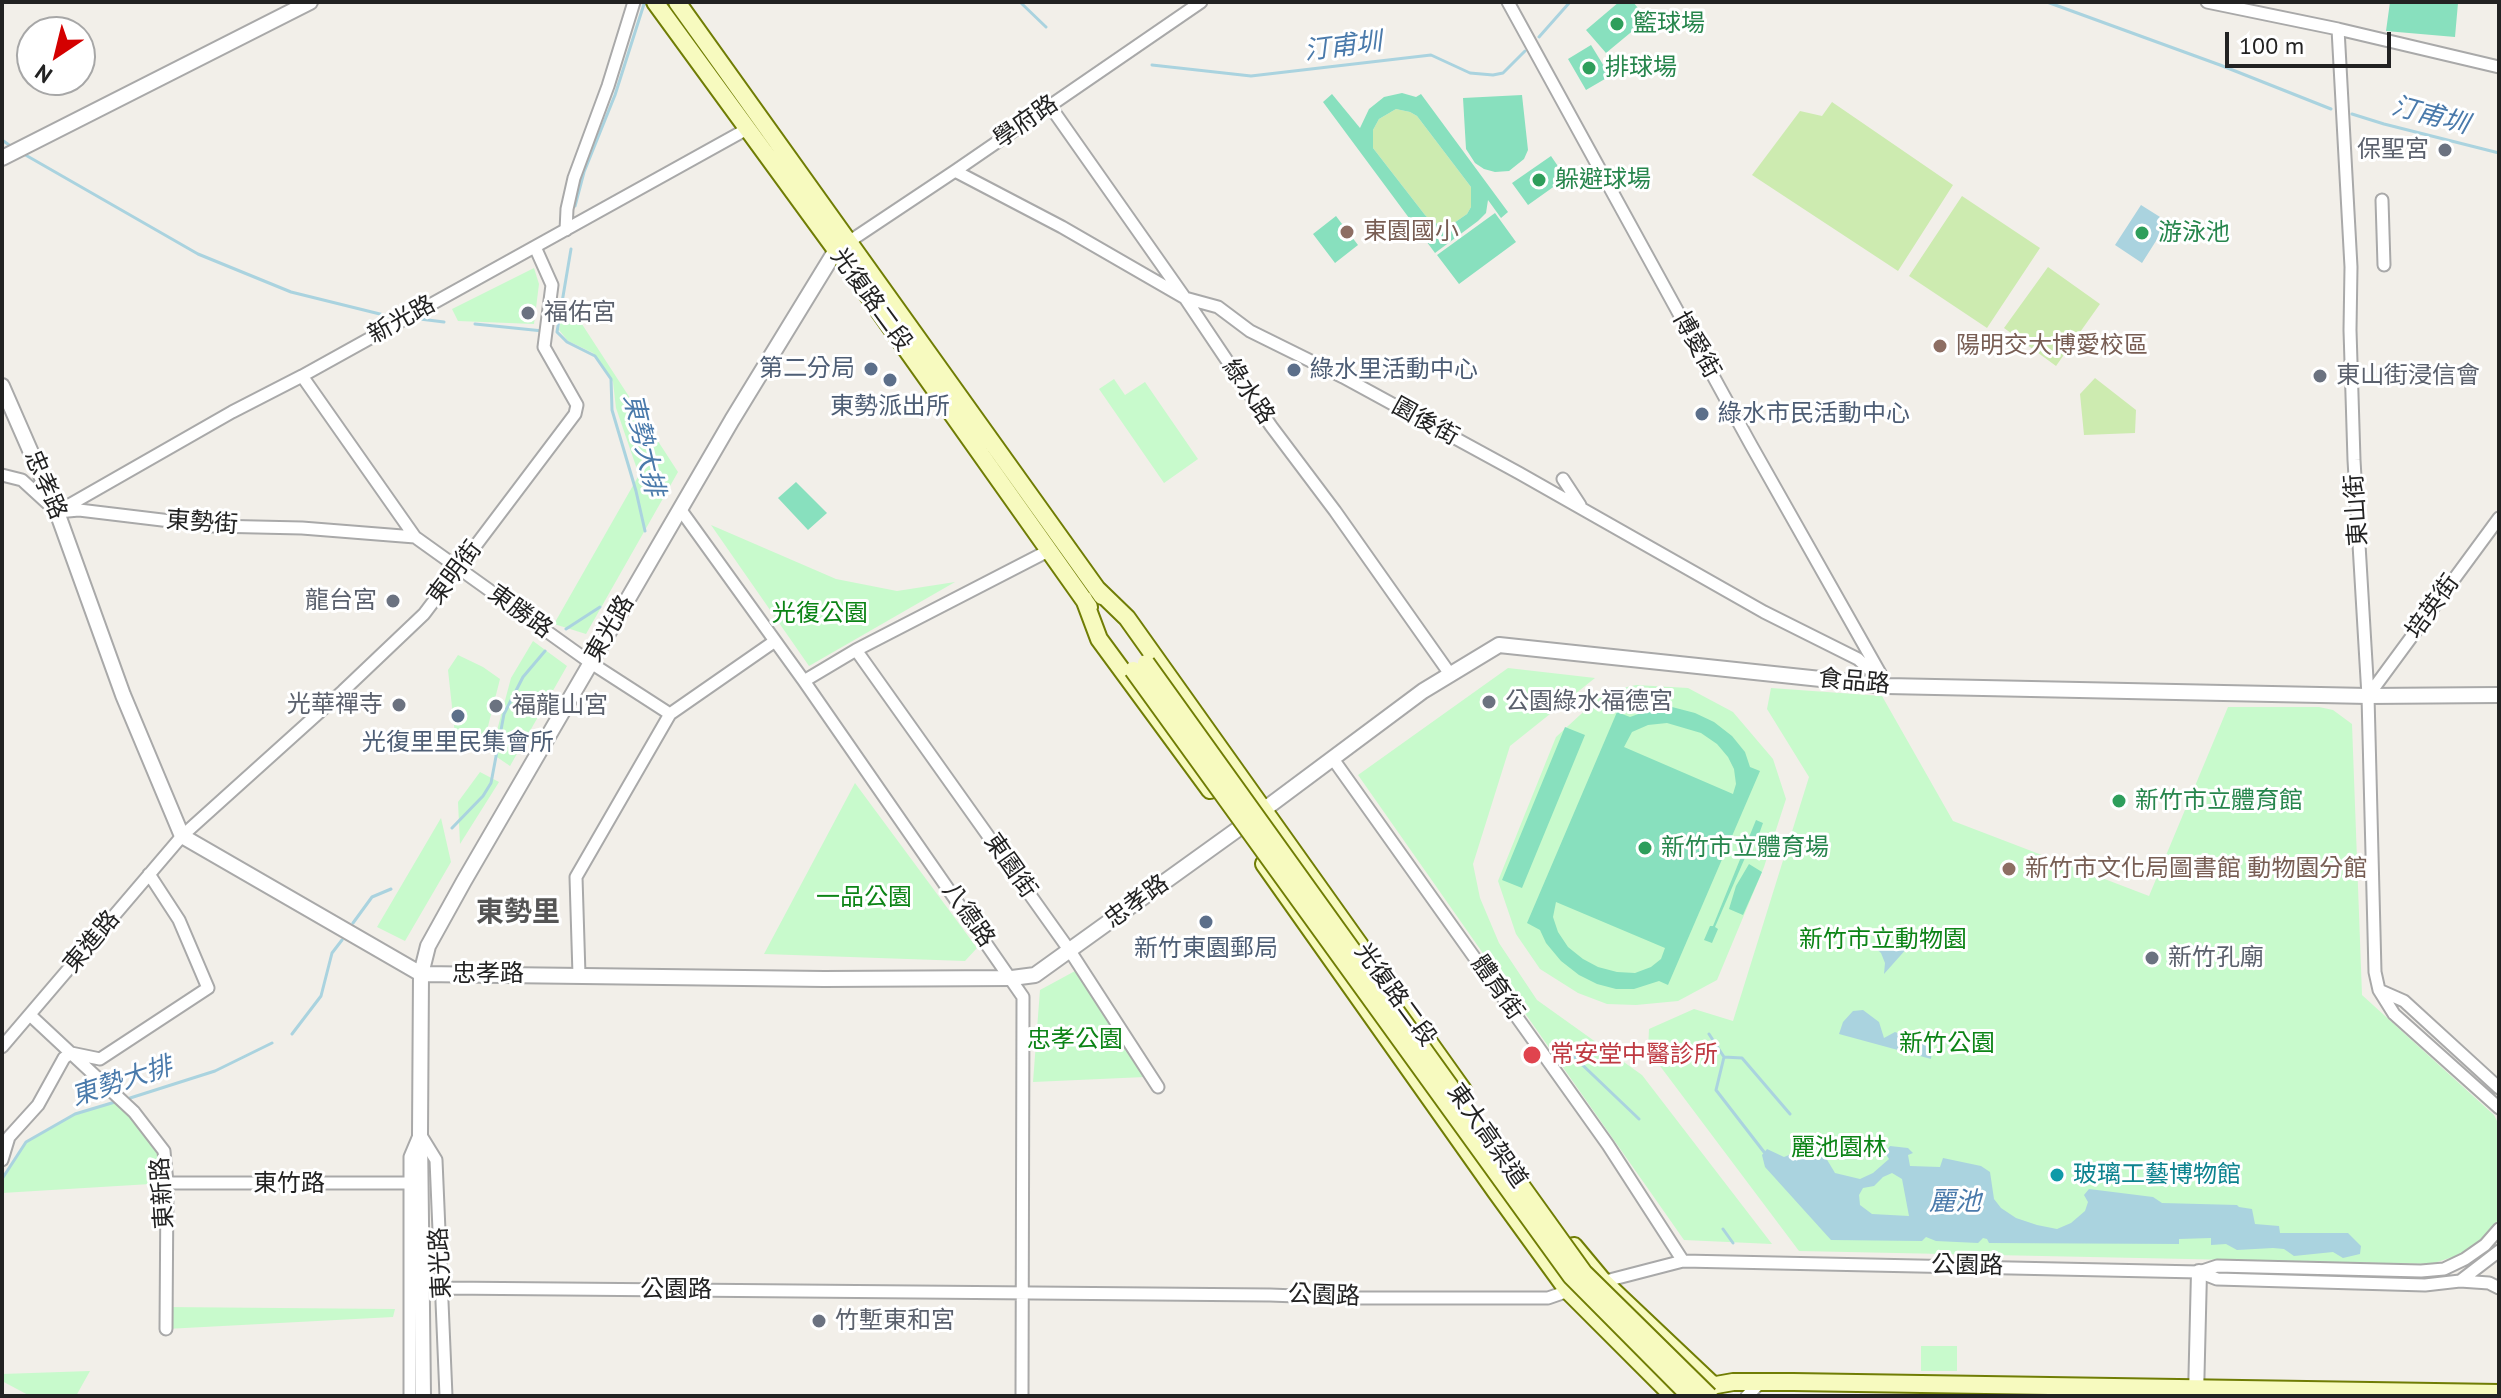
<!DOCTYPE html>
<html>
<head>
<meta charset="utf-8">
<style>
	body { margin:0 }
	#map { position:relative; width:2501px; height:1398px; overflow:hidden; background:#f2efe9; font-family:"PT Sans",sans-serif }
	canvas { display:block }
	.frame { position:absolute; inset:0; border:4px solid #222; pointer-events:none }
	.north { position:absolute; left:16px; top:16px; width:80px; height:80px; box-sizing:border-box; background:#fff; border:2px solid #a7a7a7; border-radius:50%; rotate:215deg; font-size:22px; font-weight:700; line-height:32px; text-align:center; color:#222 }
	.north::after { content:''; display:block; margin:auto; width:28px; height:36px; background:#d40000; clip-path:polygon(50% 0,100% 100%,50% 72%,0 100%) }
	.scale { position:absolute; left:2225px; top:32px; width:166px; height:36px; box-sizing:border-box; border:4px solid #222; border-top:0; padding-left:10px; font-size:24px; line-height:28px; white-space:nowrap; color:#222; -webkit-text-stroke:6px #fff; paint-order:stroke }
</style>
</head>
<body>
<div id="map">
<canvas width="2501" height="1398"></canvas>
<div class="frame"></div>
<div class="north">N</div>
<div class="scale">100 m</div>
</div>
<script>
const context = document.querySelector('canvas').getContext('2d');
context.lineJoin = 'round';
function fillPath(path, color) {
  context.fillStyle = color;
  context.fill(path, 'evenodd');
}
function toPath(rows) {
  const path = new Path2D();
  for (const r of rows) {
    path.moveTo(r[0], r[1]);
    for (let i = 2; i < r.length; i += 2) path.lineTo(r[i], r[i + 1]);
  }
  return path;
}
function stroke(path, color, width, dash) {
  context.strokeStyle = color;
  context.lineWidth = width;
  context.lineCap = dash ? 'butt' : 'round';
  context.setLineDash(dash || []);
  context.stroke(path);
}
function write(font, color, halo, rows, align = 'center') {
  context.font = font + ' "PT Sans","Noto Sans TC",sans-serif';
  context.lineWidth = 6;
  context.setLineDash([]);
  context.textBaseline = 'middle';
  context.strokeStyle = halo;
  context.fillStyle = color;
  for (const [text, x, y, turn = 0] of rows) {
    context.save();
    context.translate(x, y);
    context.rotate((+turn || 0) * Math.PI / 180);
    context.textAlign = isNaN(turn) ? turn : align;
    if (halo) context.strokeText(text, 0, 0);
    context.fillText(text, 0, 0);
    context.restore();
  }
}
const grass = toPath([
	[1832,102,1953,185,1898,271,1752,175,1800,111,1822,116],
	[1396,109,1410,112,1417,116,1471,187,1471,207,1467,214,1451,225,1433,223,1425,215,1373,148,1373,130,1379,119],
	[1962,196,2040,248,1987,328,1909,276],
	[2048,267,2100,304,2056,366,2004,328],
	[2095,378,2136,410,2135,433,2084,435,2080,394]
]);
const park = toPath([
	[534,268,539,284,534,324,458,321,452,309],
	[565,298,678,472,586,634,554,624,639,475,616,408,613,382,593,353,568,341,559,330],
	[1114,379,1125,395,1145,382,1198,459,1164,483,1099,389],
	[711,525,836,579,897,591,955,582,809,666],
	[533,641,567,666,510,766,491,753,511,678],
	[458,655,483,667,500,679,482,750,457,753,448,670],
	[1508,668,1595,678,1510,746,1473,864,1480,898,1499,943,1537,1000,1642,1075,1772,1244,1684,1240,1358,775],
	[1636,685,1688,688,1733,712,1773,759,1786,799,1764,867,1717,980,1678,1001,1636,1005,1607,1004,1578,993,1540,969,1516,934,1498,881,1556,737,1605,692],
	[1771,688,1882,696,1953,821,2149,896,2228,707,2319,707,2333,710,2352,724,2362,995,2494,1115,2499,1125,2499,1219,2483,1239,2459,1255,2431,1264,1799,1251,1648,1050,1649,1029,1694,1009,1733,1021,1809,777,1767,709],
	[480,772,499,782,460,844,458,802],
	[855,783,977,948,965,961,764,954],
	[441,818,451,862,405,941,377,927],
	[1075,971,1145,1077,1033,1082,1040,990],
	[121,1100,164,1151,167,1183,2,1193,2,1179,26,1142,75,1114],
	[165,1307,395,1309,393,1317,166,1329],
	[1921,1346,1957,1346,1957,1371,1921,1371],
	[90,1371,76,1396,30,1396,2,1381,2,1374]
]);
const pitch = toPath([
	[1619,2,1633,2,1647,19,1606,53,1586,30],
	[2390,2,2458,3,2455,37,2386,31],
	[1591,45,1610,76,1586,90,1568,59],
	[1402,93,1416,97,1421,94,1508,212,1501,218,1488,200,1486,213,1478,221,1435,253,1323,102,1332,94,1360,128,1369,109,1384,97],
	[1396,109,1410,112,1417,116,1471,187,1471,207,1467,214,1451,225,1433,223,1425,215,1373,148,1373,130,1379,119],
	[1522,95,1528,150,1524,159,1509,171,1495,172,1484,169,1475,163,1466,149,1463,98],
	[1551,156,1566,178,1528,205,1512,183],
	[1495,213,1516,242,1459,284,1437,255],
	[1336,216,1358,245,1335,263,1313,234],
	[796,482,827,513,808,530,778,498],
	[1672,707,1695,713,1714,722,1732,736,1745,752,1750,767,1760,771,1668,985,1659,981,1634,989,1616,989,1597,984,1579,975,1561,961,1546,943,1540,930,1527,923,1617,712,1630,717,1655,708],
	[1667,723,1701,733,1717,744,1728,757,1734,769,1736,784,1733,794,1624,747,1632,732,1648,725],
	[1556,902,1665,948,1661,959,1651,967,1635,973,1617,972,1598,967,1583,959,1568,947,1558,932,1553,917],
	[1565,727,1585,735,1522,888,1502,880],
	[1756,820,1763,823,1758,837,1754,837,1715,927,1718,929,1712,943,1704,940,1710,926,1713,926],
	[1749,864,1762,872,1743,915,1729,909,1736,886]
]);
const water = toPath([
	[2141,205,2168,222,2142,263,2115,245],
	[1870,943,1908,947,1884,974,1885,963,1881,953],
	[1863,1010,1879,1022,1884,1038,1895,1032,1903,1035,1911,1047,1918,1042,1927,1044,1932,1051,1931,1059,1839,1034,1843,1022,1853,1011],
	[1890,1146,1908,1148,1913,1153,1908,1155,1910,1166,1940,1167,1943,1158,1981,1166,1990,1172,1994,1199,2001,1208,2016,1218,2037,1225,2057,1229,2071,1223,2085,1211,2088,1202,2084,1195,2089,1189,2153,1197,2162,1203,2237,1205,2239,1207,2252,1209,2255,1224,2279,1226,2280,1233,2348,1233,2361,1246,2360,1254,2343,1258,2333,1252,2294,1256,2284,1249,2273,1248,2237,1250,2226,1244,2211,1245,2211,1238,2179,1239,2179,1244,1989,1243,1987,1239,1983,1238,1978,1243,1936,1241,1926,1237,1922,1241,1831,1240,1765,1167,1762,1155,1767,1149,1784,1157,1794,1153,1796,1148,1812,1149,1826,1158,1835,1173,1860,1179,1873,1173,1889,1159,1885,1153],
	[1892,1173,1902,1179,1909,1216,1872,1214,1860,1205,1859,1195,1863,1188,1874,1186,1883,1177]
]);
const stream = toPath([
	[1020,2,1046,27],
	[2047,2,2220,65,2331,109],
	[1539,37,1570,2],
	[1152,65,1251,76,1431,55,1470,73,1493,75,1503,73,1525,51],
	[2352,114,2384,124,2499,153],
	[2,140,12,147],
	[22,153,198,254,291,292,392,317],
	[575,206,584,172,615,95,644,4],
	[571,249,557,332,567,342,595,356,611,379,612,410,636,491,645,531],
	[420,319,444,322],
	[475,324,543,331],
	[566,629,600,607],
	[452,828,483,796,491,783,504,714,523,677,545,651],
	[353,923,372,897,391,889],
	[292,1034,321,996,332,953,342,940],
	[1709,1034,1724,1057,1716,1090,1764,1152],
	[1571,1054,1639,1119],
	[1724,1057,1742,1058,1790,1114],
	[127,1099,215,1071,272,1043],
	[2,1179,26,1142,75,1114,115,1102],
	[1723,1229,1733,1243]
]);
const minor = toPath([
	[1508,2,1751,445,1881,675],
	[2207,2,2338,29,2499,67],
	[2338,29,2351,267,2350,330,2354,460,2368,696,2375,972,2379,990,2394,1014,2499,1108],
	[1050,106,1185,298,1271,426,1335,511,1450,674],
	[955,171,1062,227,1185,298,1218,307,1250,331,1343,377,1519,473,1764,612,1858,659,1887,686],
	[2382,200,2384,265],
	[566,230,567,209,574,178,608,86,634,2],
	[850,241,955,171,1201,2],
	[302,376,415,537,591,663,670,714],
	[2,475,22,480,57,512,79,510,212,526,302,528,415,537],
	[1563,479,1580,505],
	[680,509,804,681,1023,997,1022,1396],
	[57,512,232,412,302,376,747,129],
	[856,650,1070,951,1158,1087],
	[804,681,856,650,1048,551],
	[2368,696,2499,518],
	[1333,759,1608,1145,1683,1261],
	[579,975,576,877,670,714,775,641],
	[2379,990,2404,1001,2499,1088],
	[30,1015,134,1112,164,1151,167,1183,166,1329],
	[2,1047,182,836,343,691,424,614,575,414,577,405,544,347,552,285,535,247],
	[420,1134,436,1160,446,1396],
	[2,1160,9,1137,38,1105,64,1058,71,1053,100,1059,208,988,179,920,149,874],
	[167,1183,410,1183],
	[2199,1272,2217,1266,2421,1271,2444,1269,2465,1259,2485,1245,2499,1229],
	[2460,1281,2489,1283,2499,1288],
	[1598,1283,1683,1261,2199,1272,2217,1279,2425,1285,2460,1281,2499,1251],
	[443,1288,1270,1295,1347,1298,1548,1298,1574,1289],
	[410,1396,410,1157,418,1138],
	[1747,1396,1761,1382]
]);
const tertiary = toPath([
	[2,158,310,2],
	[2,386,57,512,123,695,182,836,421,974,824,979,1012,978,1035,975,1238,829,1423,691,1499,645,1887,686,2368,696,2499,695],
	[423,1396,420,1134,421,974,428,946,464,881,732,420,836,250,844,245],
	[2196,1396,2199,1272]
]);
const secondary = toPath([
	[655,2,836,250,1089,607],
	[677,2,1102,596],
	[1096,588,1127,618,1463,1090],
	[1084,599,1099,639,1210,790],
	[1264,864,1496,1192,1568,1291,1673,1396],
	[1574,1246,1604,1282,1714,1386],
	[1705,1387,1733,1382,1793,1382,2499,1393]
]);
const secondaryBridge = toPath([
	[1146,663,1584,1273,1709,1396],
	[1133,670,1571,1276,1690,1396]
]);
const markers = [
	[1617,24,8,"#2e9e5b"],
	[1589,68,8,"#2e9e5b"],
	[2445,150,8,"#6b7280"],
	[1539,180,8,"#2e9e5b"],
	[1347,232,8,"#8d6e63"],
	[2142,233,8,"#2e9e5b"],
	[528,313,8,"#6b7280"],
	[1940,346,8,"#8d6e63"],
	[871,369,8,"#5c6f8a"],
	[1294,370,8,"#5c6f8a"],
	[2320,376,8,"#6b7280"],
	[890,380,8,"#5c6f8a"],
	[1702,414,8,"#5c6f8a"],
	[393,601,8,"#6b7280"],
	[1489,702,8,"#6b7280"],
	[399,705,8,"#6b7280"],
	[496,706,8,"#6b7280"],
	[458,716,8,"#5c6f8a"],
	[2119,801,8,"#2e9e5b"],
	[1645,848,8,"#2e9e5b"],
	[2009,869,8,"#8d6e63"],
	[1206,922,8,"#5c6f8a"],
	[2152,958,8,"#6b7280"],
	[1532,1055,10,"#e0444e"],
	[2057,1175,8,"#0f9aa8"],
	[819,1321,8,"#6b7280"]
];
const leisureNames = [
	["籃球場",1633,24],
	["排球場",1605,68],
	["躲避球場",1555,180],
	["游泳池",2158,233],
	["新竹市立體育館",2135,801],
	["新竹市立體育場",1661,848]
];
const streetNames = [
	["學府路",1026,122,-35],
	["光復路二段",871,300,54],
	["新光路",402,320,-29],
	["博愛街",1696,345,61],
	["綠水路",1248,392,56],
	["園後街",1425,422,29],
	["忠孝路",45,485,67],
	["東山街",2357,510,-94],
	["東勢街",202,523,4],
	["東明街",455,573,-53],
	["培英街",2433,607,-54],
	["東勝路",520,612,36],
	["東光路",610,629,-60],
	["食品路",1854,682,5],
	["東園街",1010,866,55],
	["忠孝路",1137,902,-36],
	["八德路",968,915,55],
	["東進路",92,942,-50],
	["忠孝路",488,974],
	["體育街",1497,988,55],
	["光復路二段",1395,995,54],
	["東大高架道",1487,1136,55],
	["東竹路",289,1184],
	["東新路",163,1193,-94],
	["東光路",441,1263,-93],
	["公園路",1967,1266,1],
	["公園路",676,1290],
	["公園路",1324,1296,2]
];
const worshipNames = [
	["保聖宮",2429,150,"right"],
	["福佑宮",544,313],
	["東山街浸信會",2336,376],
	["龍台宮",377,601,"right"],
	["公園綠水福德宮",1505,702],
	["光華禪寺",383,705,"right"],
	["福龍山宮",512,706],
	["新竹孔廟",2168,958],
	["竹塹東和宮",835,1321]
];
const educationNames = [
	["東園國小",1363,232],
	["陽明交大博愛校區",1956,346],
	["新竹市文化局圖書館 動物園分館",2025,869]
];
const serviceNames = [
	["第二分局",855,369,"right"],
	["綠水里活動中心",1310,370,"left"],
	["東勢派出所",890,407],
	["綠水市民活動中心",1718,414,"left"],
	["光復里里民集會所",458,743],
	["新竹東園郵局",1206,949]
];
const parkNames = [
	["光復公園",820,614],
	["一品公園",864,898],
	["新竹市立動物園",1883,940],
	["忠孝公園",1075,1040],
	["新竹公園",1947,1044],
	["麗池園林",1839,1148]
];
const healthNames = [
	["常安堂中醫診所",1550,1055]
];
const cultureNames = [
	["玻璃工藝博物館",2073,1175]
];
const waterNames = [
	["汀甫圳",1343,47,-7],
	["汀甫圳",2430,116,15],
	["東勢大排",643,445,77],
	["東勢大排",122,1082,-18],
	["麗池",1955,1203]
];
const quarterNames = [
	["東勢里",518,913]
];
fillPath(grass, '#cdebb0');
fillPath(park, '#c8facc');
fillPath(pitch, '#88e0be');
fillPath(water, '#aad3df');
stroke(stream, '#aad3df', 3);
stroke(minor, '#a9a9a9', 15);
stroke(tertiary, '#a9a9a9', 18);
stroke(secondary, '#707d05', 20);
stroke(minor, '#fff', 11);
stroke(tertiary, '#fff', 14);
stroke(secondary, '#f7fabf', 16);
stroke(secondaryBridge, '#707d05', 20, []);
stroke(secondaryBridge, '#f7fabf', 16);
for (const [x, y, r, color] of markers) {
  const dot = new Path2D();
  dot.arc(x, y, r, 0, 2 * Math.PI);
  context.fillStyle = color;
  context.fill(dot);
  stroke(dot, '#fff', 3);
}
write('24px', '#27864d', '#fff', leisureNames, 'left');
write('24px', '#222', '#fff', streetNames);
write('24px', '#5b616d', '#fff', worshipNames, 'left');
write('24px', '#785e54', '#fff', educationNames, 'left');
write('24px', '#4e5e75', '#fff', serviceNames);
write('24px', '#0c8416', '#fff', parkNames);
write('24px', '#be3a42', '#fff', healthNames, 'left');
write('24px', '#0d838f', '#fff', cultureNames, 'left');
write('italic 26px', '#4a7aab', '#fff', waterNames);
write('bold 28px', '#555', '#fff', quarterNames);
</script>
</body>
</html>
